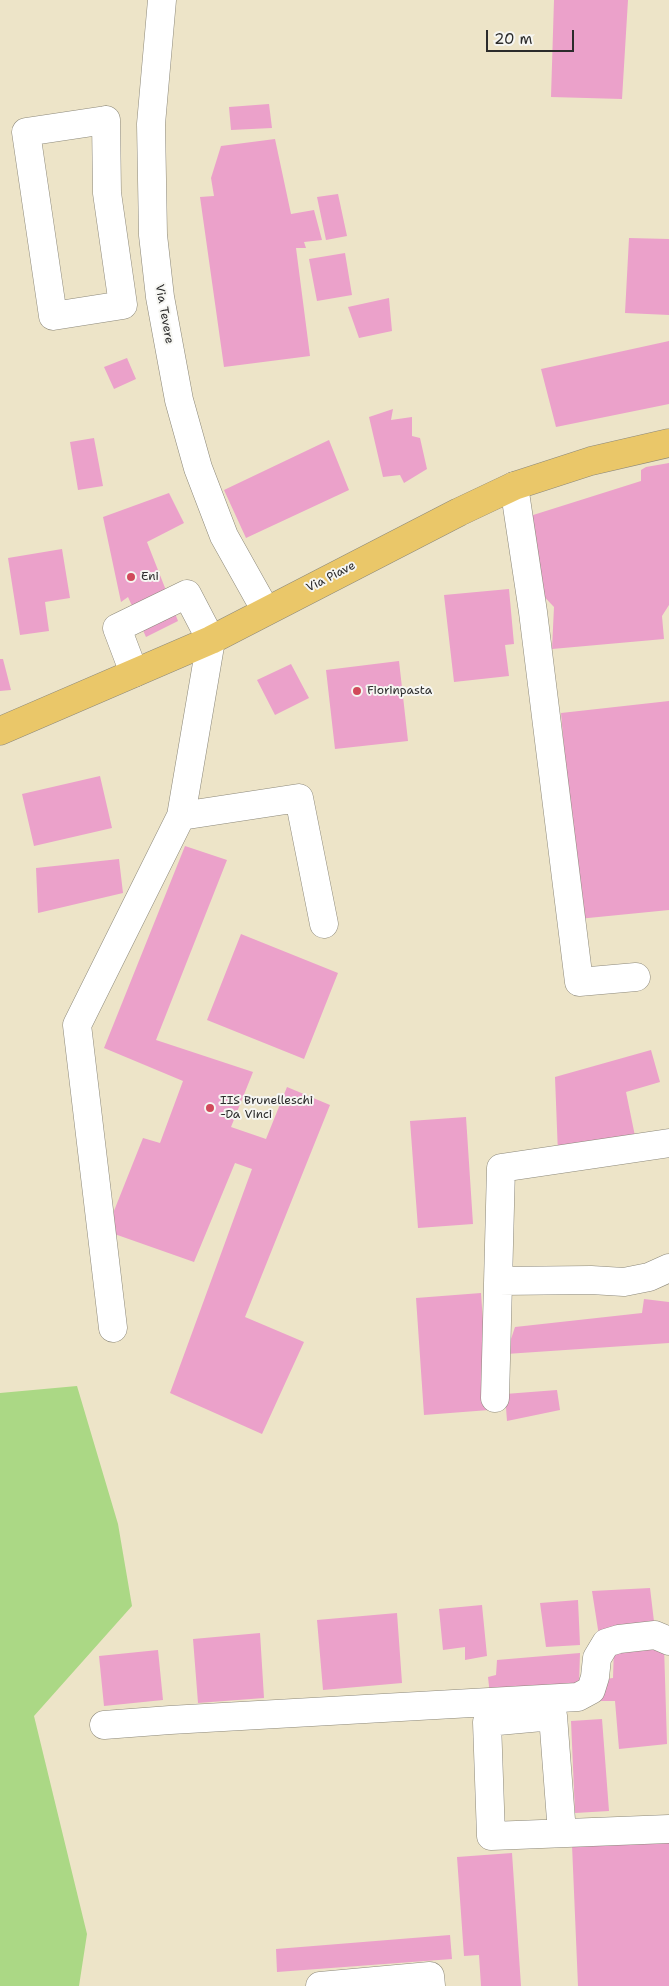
<!DOCTYPE html>
<html>
<head>
<meta charset="utf-8">
<style>
	body { margin:0 }
	#map { position:relative; width:669px; height:1986px; overflow:hidden; background:#ede4c8; font-family:"Shantell Sans",sans-serif }
	canvas { display:block }
	.scale { position:absolute; left:486px; top:30px; width:88px; height:22px; box-sizing:border-box; border:2px solid #2b2b2b; border-top:0; padding-left:6px; font-size:15px; line-height:18px; white-space:nowrap; color:#2b2b2b; -webkit-text-stroke:4px #f6f6f2; paint-order:stroke }
</style>
</head>
<body>
<div id="map">
<canvas width="669" height="1986"></canvas>
<div class="scale">20 m</div>
</div>
<script>
const context = document.querySelector('canvas').getContext('2d');
context.lineJoin = 'round';
function fillPath(path, color) {
  context.fillStyle = color;
  context.fill(path, 'evenodd');
}
function toPath(rows) {
  const path = new Path2D();
  for (const r of rows) {
    path.moveTo(r[0], r[1]);
    for (let i = 2; i < r.length; i += 2) path.lineTo(r[i], r[i + 1]);
  }
  return path;
}
function stroke(path, color, width, dash) {
  context.strokeStyle = color;
  context.lineWidth = width;
  context.lineCap = dash ? 'butt' : 'round';
  context.setLineDash(dash || []);
  context.stroke(path);
}
function write(font, color, halo, rows, align = 'center') {
  context.font = font + ' "Shantell Sans",sans-serif';
  context.lineWidth = 4;
  context.setLineDash([]);
  context.textBaseline = 'middle';
  context.strokeStyle = halo;
  context.fillStyle = color;
  for (const [text, x, y, turn = 0] of rows) {
    context.save();
    context.translate(x, y);
    context.rotate((+turn || 0) * Math.PI / 180);
    context.textAlign = isNaN(turn) ? turn : align;
    if (halo) context.strokeText(text, 0, 0);
    context.fillText(text, 0, 0);
    context.restore();
  }
}
const green = toPath([
	[77,1386,118,1524,132,1606,34,1716,87,1934,79,1986,0,1986,0,1393]
]);
const building = toPath([
	[554,0,628,0,622,99,551,97],
	[269,104,272,128,231,130,229,107],
	[275,139,291,214,314,210,322,240,304,242,306,248,296,248,310,356,224,367,200,197,214,196,211,178,221,146],
	[338,194,347,236,326,240,317,197],
	[629,238,669,239,669,315,625,313],
	[345,253,352,295,317,301,309,259],
	[389,298,392,331,359,338,348,307],
	[669,341,669,404,556,427,541,369],
	[127,358,136,379,114,389,104,367],
	[393,409,391,420,412,417,412,436,420,438,427,469,404,483,400,475,383,477,369,417],
	[94,438,103,486,78,490,70,442],
	[329,440,349,490,246,538,224,490],
	[669,463,669,605,662,616,664,639,552,649,554,607,533,585,530,516,641,481,641,470,646,467],
	[169,493,184,523,147,542,178,621,146,637,128,597,121,602,103,517],
	[62,549,70,598,45,602,49,631,20,635,8,558],
	[509,589,514,644,505,645,509,676,454,682,444,595],
	[0,659,3,659,11,690,0,691],
	[399,661,408,741,335,749,326,670],
	[291,664,309,698,275,715,257,680],
	[669,701,669,910,578,919,561,713],
	[100,776,112,828,34,846,22,794],
	[185,846,227,860,156,1040,253,1072,231,1127,266,1139,287,1087,330,1105,245,1317,304,1342,262,1434,170,1393,252,1169,235,1163,194,1262,106,1231,143,1138,160,1143,183,1081,104,1048],
	[119,859,123,893,38,913,36,868],
	[241,934,338,973,304,1059,207,1020],
	[651,1050,660,1082,626,1092,636,1141,558,1154,555,1077],
	[466,1117,473,1224,418,1228,410,1121],
	[481,1293,489,1410,424,1415,416,1298],
	[644,1299,669,1302,669,1343,506,1354,515,1327,642,1313],
	[557,1390,560,1410,507,1421,505,1394],
	[650,1588,655,1630,599,1636,592,1591],
	[578,1600,580,1645,546,1647,540,1603],
	[482,1605,487,1656,465,1660,465,1647,443,1650,439,1609],
	[397,1613,402,1683,323,1690,317,1620],
	[260,1633,264,1698,198,1703,193,1639],
	[664,1646,667,1744,619,1749,615,1701,600,1701,599,1680,613,1678,614,1648],
	[158,1650,163,1700,104,1706,99,1656],
	[580,1653,579,1684,490,1695,488,1677,496,1675,497,1660],
	[602,1719,609,1811,575,1813,571,1721],
	[669,1840,669,1986,578,1986,572,1845],
	[512,1853,521,1986,481,1986,479,1955,464,1956,457,1857],
	[450,1935,452,1959,277,1972,276,1949]
]);
const minor = toPath([
	[162,0,151,124,153,235,160,297,179,400,198,468,224,536,266,611],
	[106,120,107,193,123,305,53,316,26,132,106,120],
	[514,486,533,612,579,982,636,977],
	[134,673,117,628,187,594,211,640,181,816,299,798,324,924],
	[499,1281,591,1280,624,1282,649,1277,669,1268],
	[113,1328,77,1025,181,816],
	[495,1398,501,1168,669,1143],
	[104,1725,170,1720,578,1697,591,1690,595,1677,597,1658,606,1643,619,1639,655,1635,669,1641],
	[562,1833,553,1716,487,1722,491,1836,669,1829],
	[320,1986,430,1976,431,1986]
]);
const major = toPath([
	[0,731,211,640,459,512,514,486,591,461,669,443]
]);
const markers = [
	[131,577,5,"#d1495b"],
	[357,691,5,"#d1495b"],
	[210,1108,5,"#d1495b"]
];
const streetNames = [
	["Via Tevere",164,314,80],
	["Via Piave",331,577,-27]
];
const poiNames = [
	["Eni",141,577],
	["Fiorinpasta",367,691],
	["IIS Brunelleschi",220,1101],
	["-Da Vinci",220,1115]
];
fillPath(green, '#abd885');
fillPath(building, '#eba1ca');
stroke(minor, '#8c887a', 29);
stroke(major, '#8c887a', 29);
stroke(minor, '#fff', 28);
stroke(major, '#eac769', 28);
for (const [x, y, r, color] of markers) {
  const dot = new Path2D();
  dot.arc(x, y, r, 0, 2 * Math.PI);
  context.fillStyle = color;
  context.fill(dot);
  stroke(dot, '#f6f6f2', 2);
}
write('12px', '#2b2b2b', '#f6f6f2', streetNames);
write('12px', '#2b2b2b', '#f6f6f2', poiNames, 'left');
</script>
</body>
</html>
